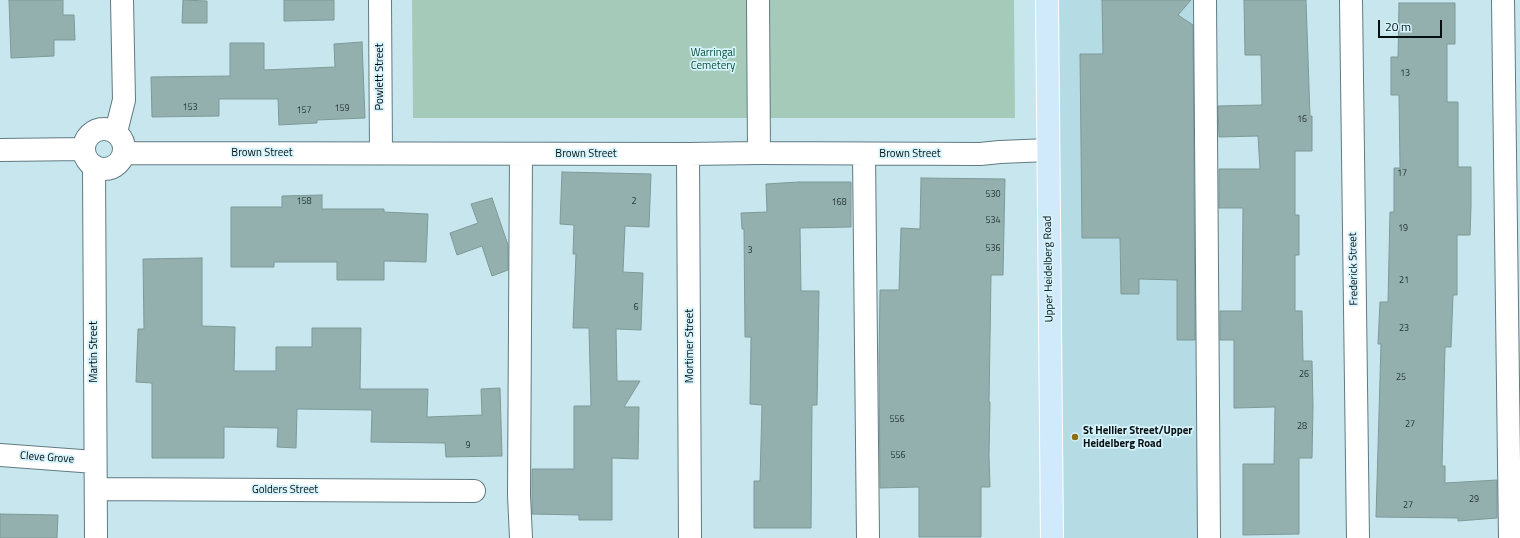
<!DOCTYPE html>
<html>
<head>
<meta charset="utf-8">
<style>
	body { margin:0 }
	#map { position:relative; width:1520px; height:538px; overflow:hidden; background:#c8e6ed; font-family:"Titillium Web",sans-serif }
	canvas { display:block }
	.scale { position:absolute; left:1378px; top:20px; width:64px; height:18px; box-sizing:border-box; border:2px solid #050e10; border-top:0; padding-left:5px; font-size:12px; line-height:14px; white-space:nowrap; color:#050e10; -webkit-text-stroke:3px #d5f3fb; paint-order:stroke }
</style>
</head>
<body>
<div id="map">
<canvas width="1520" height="538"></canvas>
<div class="scale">20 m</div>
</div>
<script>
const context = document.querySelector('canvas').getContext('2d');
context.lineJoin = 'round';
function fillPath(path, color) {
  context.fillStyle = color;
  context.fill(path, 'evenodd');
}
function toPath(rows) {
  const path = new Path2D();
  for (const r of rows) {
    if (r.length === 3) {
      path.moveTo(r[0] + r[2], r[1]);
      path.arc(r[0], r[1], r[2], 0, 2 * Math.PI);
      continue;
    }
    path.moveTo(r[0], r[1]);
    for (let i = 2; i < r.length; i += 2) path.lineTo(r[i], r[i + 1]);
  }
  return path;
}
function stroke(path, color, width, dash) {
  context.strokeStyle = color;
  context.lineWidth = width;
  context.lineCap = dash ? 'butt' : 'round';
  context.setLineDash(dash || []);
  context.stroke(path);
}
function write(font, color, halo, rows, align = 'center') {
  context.font = font + ' "Titillium Web",sans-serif';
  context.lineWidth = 3.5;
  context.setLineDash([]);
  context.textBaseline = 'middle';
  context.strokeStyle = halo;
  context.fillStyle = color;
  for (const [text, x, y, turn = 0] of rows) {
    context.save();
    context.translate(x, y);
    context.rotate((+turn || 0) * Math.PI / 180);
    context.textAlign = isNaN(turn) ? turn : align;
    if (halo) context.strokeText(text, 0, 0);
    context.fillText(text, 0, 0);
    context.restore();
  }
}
const built = toPath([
	[1047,0,1205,0,1209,538,1052,538]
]);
const green = toPath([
	[412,0,1014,0,1015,118,413,118]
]);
const building = toPath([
	[9,0,63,0,63,15,74,15,75,40,54,40,54,56,11,58,9,0],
	[183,0,207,1,207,23,182,23,183,0],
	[284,0,334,0,334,20,284,21,284,0],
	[1102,0,1191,0,1178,15,1193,25,1195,340,1177,340,1177,280,1139,279,1139,294,1121,294,1120,238,1082,238,1080,54,1103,54,1102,0],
	[1244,0,1306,0,1310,116,1312,116,1312,151,1295,151,1295,215,1299,215,1299,255,1295,255,1295,311,1302,311,1303,361,1312,361,1313,406,1312,458,1299,458,1299,534,1243,535,1243,464,1274,464,1275,407,1234,408,1234,340,1220,340,1220,311,1242,311,1243,208,1219,208,1219,169,1260,169,1258,136,1219,137,1218,106,1262,105,1261,55,1245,55,1244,0],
	[1399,3,1455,3,1455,44,1447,44,1447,102,1458,102,1458,167,1471,167,1471,206,1470,235,1457,235,1457,295,1453,295,1451,347,1445,347,1442,466,1445,466,1445,483,1497,480,1497,518,1458,521,1458,518,1376,517,1381,344,1378,344,1380,302,1388,302,1390,212,1394,212,1394,168,1400,168,1399,95,1391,95,1391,57,1398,57,1399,3],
	[362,42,365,118,317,120,317,123,279,125,278,99,219,99,219,116,152,117,151,77,230,76,230,43,264,43,264,70,335,67,334,44,362,42],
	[562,172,651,174,649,227,625,226,623,272,643,273,641,330,616,329,617,381,640,381,624,407,639,407,638,459,612,458,612,520,579,520,579,515,532,514,532,469,574,469,574,406,591,406,589,328,573,328,576,254,573,254,574,225,560,224,562,172],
	[921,178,1005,179,1003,275,991,275,989,402,990,402,989,455,990,487,981,487,981,537,919,537,919,487,880,488,879,360,880,290,899,290,901,228,920,229,921,178],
	[799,182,851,182,851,227,800,228,801,291,819,291,817,405,812,405,811,528,754,528,754,481,760,481,762,405,750,404,751,337,745,337,744,229,742,229,741,213,767,212,766,184,799,182],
	[322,195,322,209,384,209,384,212,428,214,426,262,384,261,384,280,337,280,337,262,274,262,274,267,231,267,231,207,282,207,282,196,322,195],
	[492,198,508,245,508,270,492,276,482,246,457,255,450,233,478,223,471,204,492,198],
	[202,258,202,326,235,327,234,371,276,371,276,347,312,347,312,328,361,328,360,389,428,389,427,417,482,415,481,389,500,388,502,456,446,457,445,443,371,442,372,410,297,409,296,448,277,447,278,428,224,427,224,458,152,458,152,383,136,382,138,329,144,329,143,259,202,258],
	[0,514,58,515,57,538,0,538,0,514]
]);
const minor = toPath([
	[380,0,381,153],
	[758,0,759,153],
	[1205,0,1209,538],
	[1351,0,1358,538],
	[1503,0,1510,538],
	[104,149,20],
	[116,132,124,100,122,0],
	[0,150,84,149],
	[124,153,688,154,759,153,980,154,1000,152,1048,150],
	[688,154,690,538],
	[864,154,868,538],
	[94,166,96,538],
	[0,455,95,462],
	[96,489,474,491],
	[521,538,519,495,521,154]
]);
const major = toPath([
	[1047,0,1052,538]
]);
const markers = [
	[1075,437,4,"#8c7013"]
];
const numberNames = [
	["13",1405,74],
	["153",190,108],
	["159",342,109],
	["157",304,111],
	["16",1302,120],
	["17",1402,174],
	["530",993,195],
	["158",304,202],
	["2",634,202],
	["168",839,203],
	["534",993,221],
	["19",1403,229],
	["536",993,249],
	["3",750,251],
	["21",1404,281],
	["6",636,308],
	["23",1404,329],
	["26",1304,375],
	["25",1401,378],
	["556",897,420],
	["27",1410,425],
	["28",1302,427],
	["9",468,446],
	["556",898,456],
	["29",1474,500],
	["27",1408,506]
];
const parkNames = [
	["Warringal",713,53],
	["Cemetery",713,66]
];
const streetNames = [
	["Powlett Street",380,77,-90],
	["Brown Street",262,153],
	["Brown Street",586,154],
	["Brown Street",910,154],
	["Upper Heidelberg Road",1049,269,-91],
	["Frederick Street",1354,269,-91],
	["Mortimer Street",690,346,-90],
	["Martin Street",94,352,-90],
	["Cleve Grove",47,458,4],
	["Golders Street",285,490]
];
const poiNames = [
	["St Hellier Street/Upper",1083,431],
	["Heidelberg Road",1083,444]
];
fillPath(built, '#b5dce5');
fillPath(green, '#a6cab9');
fillPath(building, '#93b0ae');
stroke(building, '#7d9a98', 1);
stroke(minor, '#607b82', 24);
stroke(major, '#fff', 24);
stroke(minor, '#fff', 22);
stroke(major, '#d1eafb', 22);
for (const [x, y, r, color] of markers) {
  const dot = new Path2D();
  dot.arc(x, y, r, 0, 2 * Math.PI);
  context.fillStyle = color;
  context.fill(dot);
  stroke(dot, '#d5f3fb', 1.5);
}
write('9px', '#283638', null, numberNames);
write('11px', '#0a4e37', '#d5f3fb', parkNames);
write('11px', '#050e10', '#d5f3fb', streetNames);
write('bold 11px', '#050e10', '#d5f3fb', poiNames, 'left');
</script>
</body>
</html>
